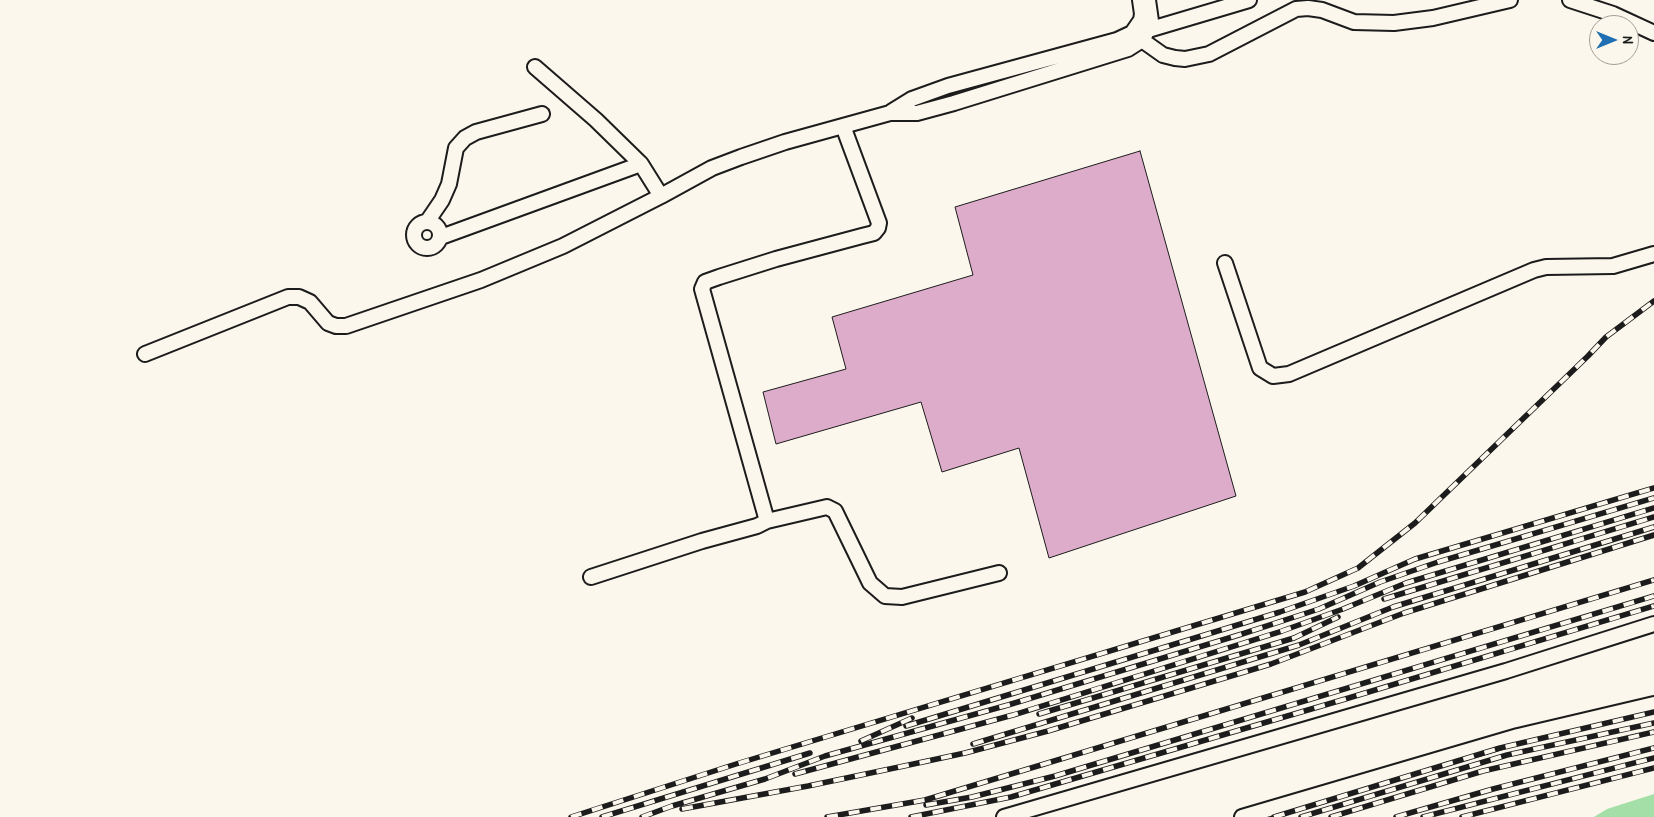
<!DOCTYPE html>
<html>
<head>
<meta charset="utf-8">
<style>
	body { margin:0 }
	#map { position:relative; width:1654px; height:817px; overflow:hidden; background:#fbf7ec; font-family:"Patrick Hand",sans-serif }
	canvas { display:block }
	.north { position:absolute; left:1589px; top:15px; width:50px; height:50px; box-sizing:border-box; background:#fbf7ec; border:1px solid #a29f99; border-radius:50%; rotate:90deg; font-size:14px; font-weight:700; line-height:20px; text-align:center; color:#1c1c1c }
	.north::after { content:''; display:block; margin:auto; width:18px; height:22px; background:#1f6fb2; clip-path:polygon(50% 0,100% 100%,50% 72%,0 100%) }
</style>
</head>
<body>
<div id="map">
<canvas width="1654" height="817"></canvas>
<div class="north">N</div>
</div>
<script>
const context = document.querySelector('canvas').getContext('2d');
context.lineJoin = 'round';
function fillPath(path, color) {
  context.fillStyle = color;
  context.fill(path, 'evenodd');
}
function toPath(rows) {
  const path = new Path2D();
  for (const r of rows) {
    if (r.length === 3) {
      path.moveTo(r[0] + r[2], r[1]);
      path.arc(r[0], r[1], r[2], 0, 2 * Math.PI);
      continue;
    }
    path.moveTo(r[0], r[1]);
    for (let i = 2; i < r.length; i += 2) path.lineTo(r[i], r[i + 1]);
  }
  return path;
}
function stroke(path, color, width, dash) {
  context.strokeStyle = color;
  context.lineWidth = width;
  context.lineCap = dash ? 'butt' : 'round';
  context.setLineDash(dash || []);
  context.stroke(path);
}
const green = toPath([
	[1654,794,1654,817,1594,817,1607,809]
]);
const building = toPath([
	[1140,151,1236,496,1049,558,1019,448,942,472,921,402,776,444,763,392,846,369,832,317,973,275,955,207,1140,151]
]);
const minor = toPath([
	[1570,0,1613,14,1654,33],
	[1142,26,1148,30,1249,0],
	[1132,33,1163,55,1175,58,1185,59,1209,54,1296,9,1308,8,1322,10,1354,22,1394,23,1433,18,1510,0],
	[535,67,596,120,641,164],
	[891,112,912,99,948,86,1117,40,1132,33,1141,20,1142,14,1140,0],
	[427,235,13],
	[427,222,442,200,449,184,456,148,465,138,476,132,542,114],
	[441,237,641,164,661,196],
	[1225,263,1260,368,1273,376,1289,374,1534,270,1546,267,1613,266,1654,254],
	[145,354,288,297,299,297,310,302,328,323,336,326,346,326,481,280,563,246,661,196,712,168,741,157,785,142,890,113,917,113,954,103,1128,49,1142,40,1148,30,1151,21,1148,0],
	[767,521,827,507,835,511,870,583,885,596,902,597,999,573],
	[591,577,702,541,757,526,767,521,702,289,705,282,719,277,776,259,862,236,874,233,878,228,879,223,843,126],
	[1004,817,1506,671,1654,624],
	[1242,817,1518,736,1654,704]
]);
const rail = toPath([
	[1384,599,1654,517],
	[1039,714,1294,638,1338,617],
	[906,726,1280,612,1354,586,1415,559,1654,488],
	[861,741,912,718],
	[973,744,1299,645,1393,607,1654,527],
	[795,774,1013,715,1282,631,1343,609,1406,583,1654,508],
	[926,805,972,797,1055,776,1654,596],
	[682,809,808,786,904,766,965,753,1048,731,1271,664,1404,613,1654,535],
	[571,817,736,764,1305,592,1358,568,1415,523,1588,356,1606,337,1654,301],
	[602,817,810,753],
	[642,817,672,806,765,779,825,756,1008,705,1242,634,1319,609,1380,582,1438,562,1654,498],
	[827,817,925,800,1654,580],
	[911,817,1011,797,1342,700,1654,606],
	[1274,817,1500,748,1654,712],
	[1301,817,1507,755,1654,723],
	[1331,817,1483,771,1654,732],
	[1396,817,1493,789,1654,748],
	[1423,817,1654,758],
	[1462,817,1654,768]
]);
fillPath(green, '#a3dfa6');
fillPath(building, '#deaccb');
stroke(building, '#1c1c1c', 1);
stroke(minor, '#1c1c1c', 18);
stroke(minor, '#fbf7ec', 14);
stroke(rail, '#1c1c1c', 5.5);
stroke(rail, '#fbf7ec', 4, [11]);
</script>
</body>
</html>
